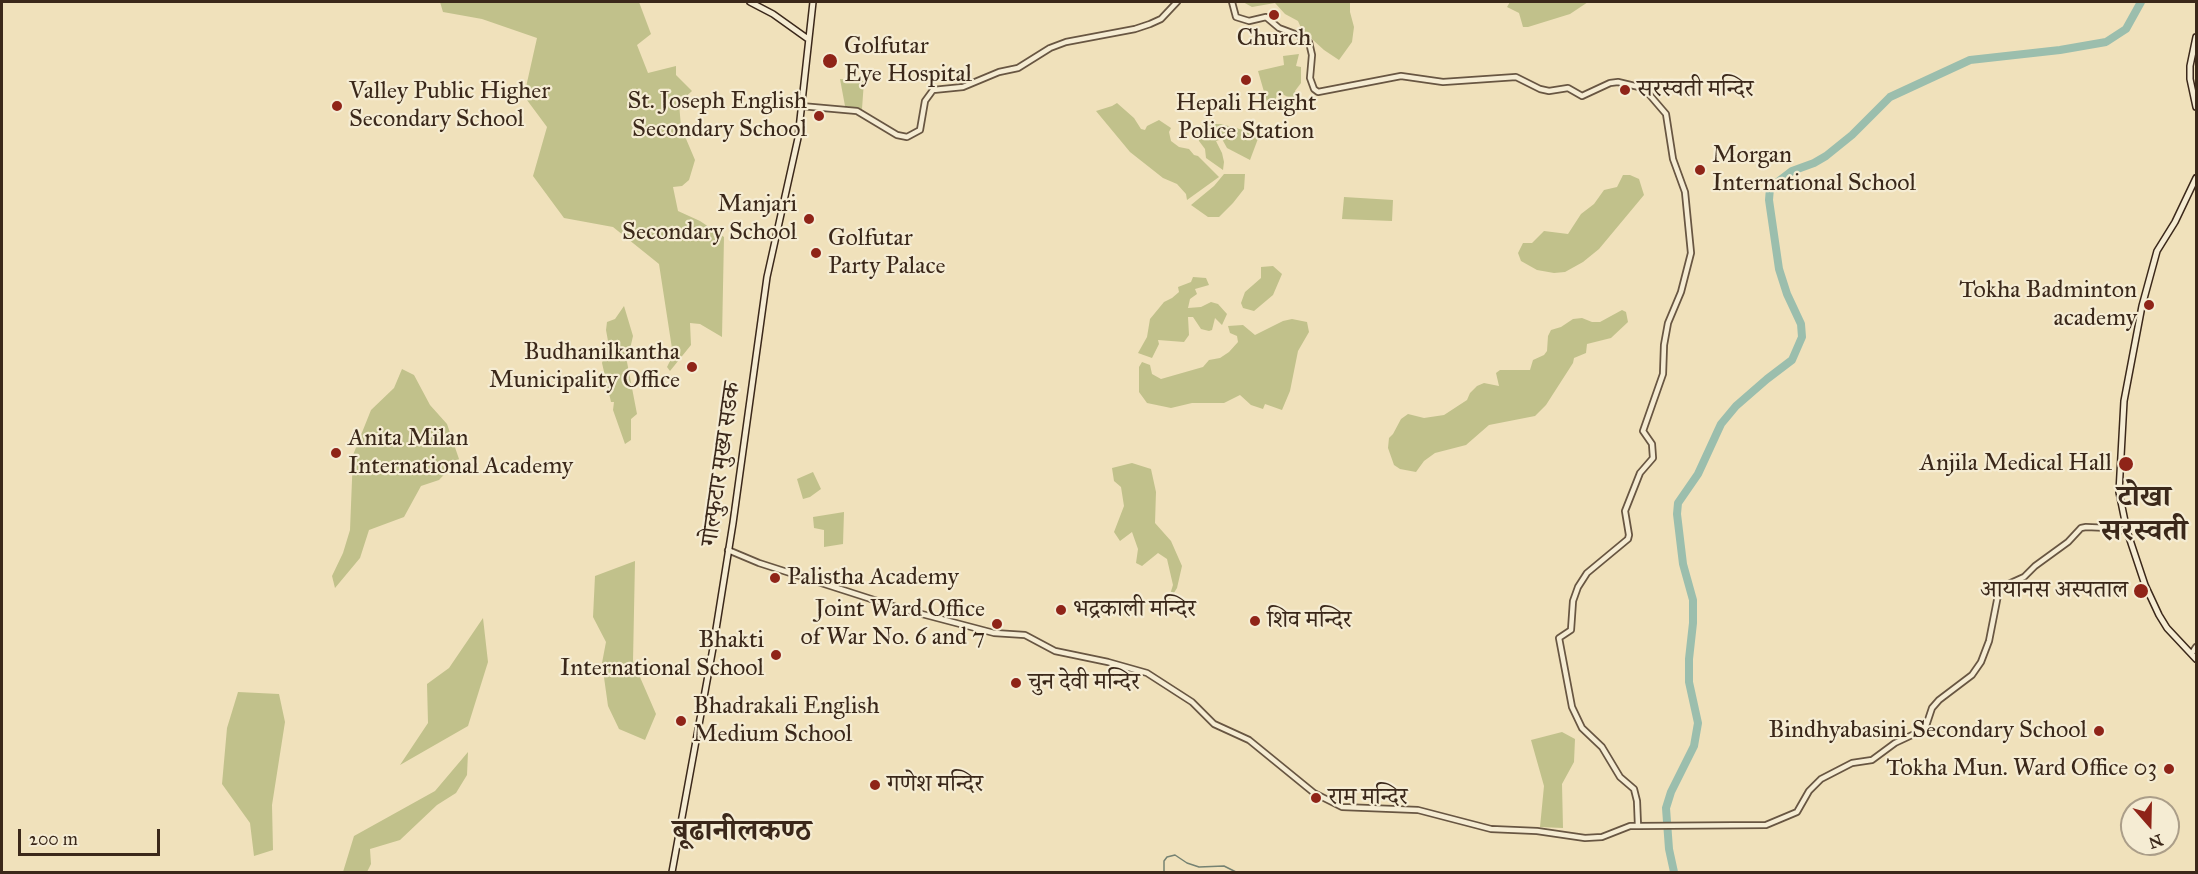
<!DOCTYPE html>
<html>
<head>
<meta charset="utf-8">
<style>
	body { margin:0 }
	#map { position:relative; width:2198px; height:874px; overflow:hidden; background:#f0e1bb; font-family:"IM FELL Great Primer",serif }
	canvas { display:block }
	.frame { position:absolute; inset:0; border:3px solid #3b281a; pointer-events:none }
	.north { position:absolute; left:2120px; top:796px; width:60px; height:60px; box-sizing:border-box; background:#f5ecd3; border:2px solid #ab9e89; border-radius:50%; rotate:160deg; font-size:16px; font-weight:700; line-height:24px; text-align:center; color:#3b281a }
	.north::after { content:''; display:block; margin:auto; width:21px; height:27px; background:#8f2418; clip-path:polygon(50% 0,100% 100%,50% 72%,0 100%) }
	.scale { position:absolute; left:18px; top:829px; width:142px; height:27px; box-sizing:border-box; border:3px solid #3b281a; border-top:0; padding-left:8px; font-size:18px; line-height:21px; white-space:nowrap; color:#3b281a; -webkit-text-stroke:4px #f5ecd3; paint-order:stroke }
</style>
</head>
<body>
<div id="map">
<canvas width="2198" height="874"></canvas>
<div class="frame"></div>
<div class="north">N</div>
<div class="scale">200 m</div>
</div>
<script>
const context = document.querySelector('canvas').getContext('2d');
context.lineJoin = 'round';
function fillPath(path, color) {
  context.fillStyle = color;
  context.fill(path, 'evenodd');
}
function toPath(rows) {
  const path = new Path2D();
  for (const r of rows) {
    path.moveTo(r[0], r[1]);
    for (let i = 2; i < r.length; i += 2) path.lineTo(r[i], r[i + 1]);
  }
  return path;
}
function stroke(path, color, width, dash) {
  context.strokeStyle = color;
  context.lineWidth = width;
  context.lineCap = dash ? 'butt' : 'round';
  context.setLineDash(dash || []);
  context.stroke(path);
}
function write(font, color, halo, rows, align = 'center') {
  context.font = font + ' "IM FELL Great Primer","Noto Serif Devanagari",serif';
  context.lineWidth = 4.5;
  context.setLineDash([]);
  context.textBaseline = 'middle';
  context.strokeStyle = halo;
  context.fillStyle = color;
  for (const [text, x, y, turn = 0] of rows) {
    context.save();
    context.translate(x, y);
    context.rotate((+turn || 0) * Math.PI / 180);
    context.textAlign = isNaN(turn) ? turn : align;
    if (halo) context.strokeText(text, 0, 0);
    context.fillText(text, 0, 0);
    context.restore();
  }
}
const green = toPath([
	[440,2,639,2,651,34,637,45,648,73,676,66,676,75,692,91,679,103,681,127,695,160,689,180,682,186,673,187,678,211,700,221,724,237,722,337,700,324,690,323,691,345,670,371,667,367,673,355,659,264,613,227,564,218,533,176,547,127,524,96,537,38,482,19,443,12],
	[1243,2,1350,2,1350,12,1354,27,1352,42,1339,60,1324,50,1302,30,1298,21,1285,14,1275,3,1252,7],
	[1510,2,1588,2,1570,14,1528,27,1523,27,1519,13,1507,7],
	[1299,54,1296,66,1301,67,1301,83,1295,91,1296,95,1292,99,1278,92,1276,98,1278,105,1283,106,1276,111,1269,109,1258,71,1284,65,1283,56],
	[840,79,864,81,862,109,845,106],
	[1117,103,1134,118,1141,129,1145,130,1147,126,1159,120,1171,128,1169,132,1171,141,1179,147,1189,149,1194,155,1198,156,1219,177,1187,200,1186,194,1177,184,1163,178,1130,152,1096,111,1112,106],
	[1209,124,1221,124,1247,131,1262,128,1250,160,1227,148,1222,139,1216,141,1222,153,1224,162,1223,170,1206,158,1205,149,1199,141,1198,134,1199,127],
	[1224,174,1245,174,1244,189,1233,203,1219,217,1208,217,1191,205,1214,186],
	[1623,175,1630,175,1639,179,1644,195,1599,249,1583,262,1565,272,1554,273,1537,270,1521,261,1518,253,1523,243,1532,243,1544,231,1568,234,1581,214,1594,204,1604,190,1617,187],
	[1344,197,1393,200,1392,221,1342,219],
	[1273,266,1282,274,1273,295,1254,311,1243,308,1241,303,1245,292,1261,278,1261,267],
	[1193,277,1206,278,1209,285,1195,289,1197,294,1190,299,1188,308,1201,307,1211,302,1218,304,1227,314,1222,325,1215,318,1212,330,1209,331,1201,329,1193,317,1188,317,1189,335,1184,342,1158,340,1159,344,1152,358,1138,353,1147,337,1150,319,1164,302,1172,298,1179,292,1178,287,1191,282],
	[624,306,633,336,627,362,637,414,631,419,631,440,625,444,613,410,614,402,611,402,602,363,608,341,606,330,607,322,615,319],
	[1622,310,1626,312,1628,322,1611,338,1587,344,1586,353,1574,358,1573,363,1546,405,1535,416,1489,425,1466,445,1435,453,1424,461,1416,472,1400,469,1394,465,1388,448,1389,438,1393,434,1401,419,1408,414,1424,418,1444,415,1467,400,1470,393,1477,386,1484,383,1499,386,1496,373,1500,370,1530,370,1533,360,1544,355,1547,351,1548,336,1551,330,1561,327,1573,319,1582,318,1592,322,1600,322],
	[1292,319,1307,322,1309,332,1298,351,1290,391,1282,410,1265,404,1263,409,1251,405,1240,395,1224,403,1192,403,1171,408,1147,403,1139,392,1139,367,1142,362,1150,365,1152,374,1161,379,1203,367,1209,360,1220,358,1229,352,1238,342,1237,336,1230,333,1228,326,1243,325,1255,335,1283,321],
	[402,369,414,375,430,405,447,424,459,459,439,480,421,486,404,517,369,530,360,558,335,588,332,576,343,553,350,530,353,455,371,410,394,388],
	[1132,463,1151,469,1156,492,1155,523,1171,541,1182,566,1177,588,1167,604,1173,585,1167,559,1158,553,1142,566,1136,563,1138,549,1132,532,1120,541,1114,532,1124,506,1121,487,1114,481,1112,468],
	[813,472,821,489,810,497,803,499,797,479],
	[844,512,843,544,824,547,824,530,814,528,813,517],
	[635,561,633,661,656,714,645,740,619,729,608,706,602,663,606,642,593,617,595,576],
	[483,618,488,662,468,726,400,765,428,723,427,684,449,668],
	[238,692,279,694,285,722,272,805,273,850,254,856,250,823,222,784,227,728],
	[1562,732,1575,739,1574,762,1562,784,1563,828,1540,827,1544,786,1531,740],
	[468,752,467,775,456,793,437,805,400,840,370,849,371,864,367,872,343,872,354,836,435,791]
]);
const stream = toPath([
	[1164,872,1164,861,1167,857,1175,855,1187,863,1199,867,1224,866,1236,872]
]);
const river = toPath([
	[1674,872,1669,849,1666,808,1671,792,1694,746,1698,723,1689,682,1689,659,1693,623,1693,600,1683,564,1677,514,1678,503,1698,474,1721,424,1736,406,1767,379,1792,360,1802,337,1801,324,1787,294,1779,269,1769,200,1770,188,1792,171,1814,163,1826,156,1852,135,1890,97,1970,60,2060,50,2106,42,2126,29,2141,2]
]);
const tertiary = toPath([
	[1232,2,1236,17,1249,21,1266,17,1279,28,1303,37,1309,42,1312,55,1310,78,1314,89,1318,92,1401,76,1443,82,1516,77,1540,89,1549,91,1568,88,1582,96,1610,83,1618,82,1639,87,1648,93,1666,114,1673,159,1685,192,1691,253,1681,292,1668,323,1664,345,1663,374,1643,431,1652,444,1653,458,1640,473,1625,511,1629,535,1628,539,1587,573,1578,587,1573,601,1571,630,1559,638,1572,707,1582,728,1602,747,1620,777,1634,789,1637,801,1638,826],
	[801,106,857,111,897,135,907,137,920,130,925,101,933,90,963,87,999,72,1018,68,1050,48,1066,42,1135,29,1150,24,1161,19,1177,2],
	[728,550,759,563,899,608,994,633,1025,635,1055,651,1108,662,1147,673,1192,702,1214,724,1249,740,1314,793,1342,807,1418,810,1491,829,1537,831,1585,838,1602,837,1630,826,1638,826,1766,825,1797,812,1809,791,1821,779,1852,763,1872,760,1895,743,1925,729,1932,708,1939,700,1972,675,1981,662,1989,641,1999,590,2002,587,2024,577,2035,566,2068,542,2081,528,2086,527,2109,528,2127,531],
	[2192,653,2196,647]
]);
const secondary = toPath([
	[750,2,773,14,808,39],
	[2196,37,2190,66,2190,79,2196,107],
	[2196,178,2175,222,2157,251,2142,306,2124,401,2119,492,2127,531,2145,585,2159,615,2167,628,2196,659],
	[672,872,713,648,733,523,767,277,798,138,813,2]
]);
const markers = [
	[1274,15,6,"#8f2418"],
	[830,61,8,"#8f2418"],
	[1246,80,6,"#8f2418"],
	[1625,90,6,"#8f2418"],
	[337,106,6,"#8f2418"],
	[819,116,6,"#8f2418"],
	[1700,170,6,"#8f2418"],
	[809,219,6,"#8f2418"],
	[816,253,6,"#8f2418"],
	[2149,305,6,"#8f2418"],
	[692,367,6,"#8f2418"],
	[336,453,6,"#8f2418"],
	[2126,464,8,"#8f2418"],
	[775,578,6,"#8f2418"],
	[2141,591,8,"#8f2418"],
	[1061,610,6,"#8f2418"],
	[1255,621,6,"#8f2418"],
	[997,624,6,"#8f2418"],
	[776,655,6,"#8f2418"],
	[1016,683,6,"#8f2418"],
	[681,721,6,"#8f2418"],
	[2099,731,6,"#8f2418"],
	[2169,769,6,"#8f2418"],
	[875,785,6,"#8f2418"],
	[1316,798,6,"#8f2418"]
];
const poiNames = [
	["Church",1274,39,"center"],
	["Golfutar",844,47],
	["Eye Hospital",844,75],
	["सरस्वती मन्दिर",1637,90],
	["Valley Public Higher",349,92],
	["Secondary School",349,120],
	["St. Joseph English",807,102,"right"],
	["Secondary School",807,130,"right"],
	["Hepali Height",1246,104,"center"],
	["Police Station",1246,132,"center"],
	["Morgan",1712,156],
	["International School",1712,184],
	["Manjari",797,205,"right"],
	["Secondary School",797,233,"right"],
	["Golfutar",828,239],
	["Party Palace",828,267],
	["Tokha Badminton",2137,291,"right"],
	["academy",2137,319,"right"],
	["Budhanilkantha",680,353,"right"],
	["Municipality Office",680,381,"right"],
	["Anita Milan",348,439],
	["International Academy",348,467],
	["Anjila Medical Hall",2112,464,"right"],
	["Palistha Academy",787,578],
	["आयानस अस्पताल",2128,591,"right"],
	["Joint Ward Office",985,610,"right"],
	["of War No. 6 and 7",985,638,"right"],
	["भद्रकाली मन्दिर",1073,610],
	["शिव मन्दिर",1267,621],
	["Bhakti",764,641,"right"],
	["International School",764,669,"right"],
	["चुन देवी मन्दिर",1028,683],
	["Bhadrakali English",693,707],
	["Medium School",693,735],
	["Bindhyabasini Secondary School",2087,731,"right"],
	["Tokha Mun. Ward Office 03",2157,769,"right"],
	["गणेश मन्दिर",887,785],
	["राम मन्दिर",1328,798]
];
const streetNames = [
	["गोल्फुटार मुख्य सडक",722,464,-82]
];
const districtNames = [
	["टोखा",2144,499],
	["सरस्वती",2144,533],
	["बूढानीलकण्ठ",742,833]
];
fillPath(green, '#c1c18b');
stroke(stream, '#758272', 1.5);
stroke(river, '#9bbead', 8);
stroke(tertiary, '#685642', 8);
stroke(secondary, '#3b281a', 8);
stroke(tertiary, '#f5ecd3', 4.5);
stroke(secondary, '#f5ecd3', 5);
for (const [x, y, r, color] of markers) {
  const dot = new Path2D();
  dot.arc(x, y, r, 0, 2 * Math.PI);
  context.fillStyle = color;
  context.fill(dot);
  stroke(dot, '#f5ecd3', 2);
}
write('24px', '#3b281a', '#f5ecd3', poiNames, 'left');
write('24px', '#3b281a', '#f5ecd3', streetNames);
write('bold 30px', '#3b281a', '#f5ecd3', districtNames);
</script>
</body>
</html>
